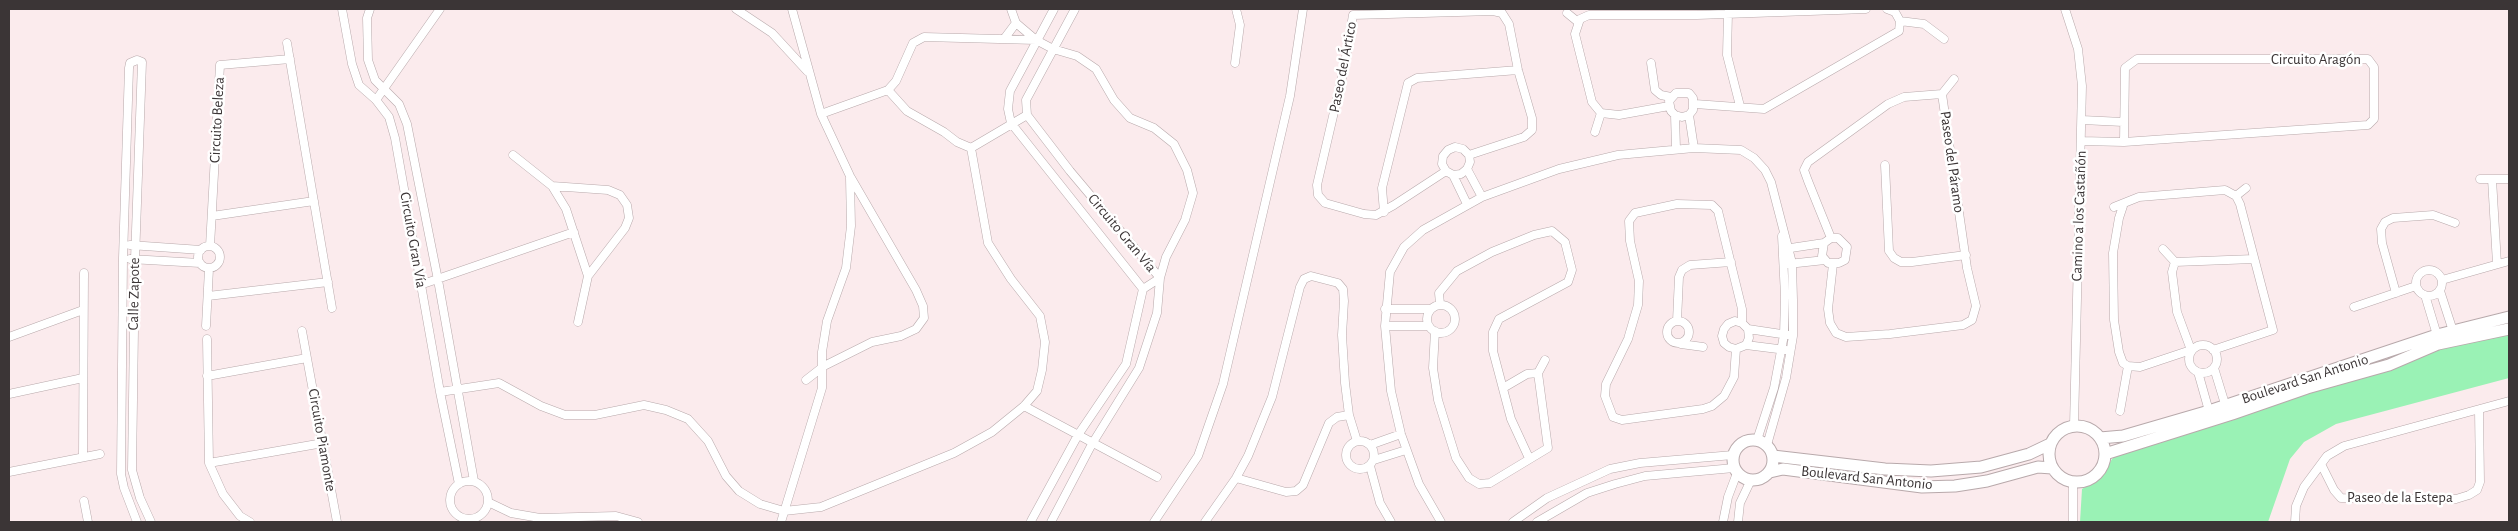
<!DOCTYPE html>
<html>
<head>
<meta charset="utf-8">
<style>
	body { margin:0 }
	#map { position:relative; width:2518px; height:531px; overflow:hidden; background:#fbebed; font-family:"Alegreya Sans",sans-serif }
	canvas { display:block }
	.frame { position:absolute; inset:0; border:10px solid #3b3536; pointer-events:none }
</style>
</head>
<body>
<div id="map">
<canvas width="2518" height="531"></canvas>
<div class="frame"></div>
</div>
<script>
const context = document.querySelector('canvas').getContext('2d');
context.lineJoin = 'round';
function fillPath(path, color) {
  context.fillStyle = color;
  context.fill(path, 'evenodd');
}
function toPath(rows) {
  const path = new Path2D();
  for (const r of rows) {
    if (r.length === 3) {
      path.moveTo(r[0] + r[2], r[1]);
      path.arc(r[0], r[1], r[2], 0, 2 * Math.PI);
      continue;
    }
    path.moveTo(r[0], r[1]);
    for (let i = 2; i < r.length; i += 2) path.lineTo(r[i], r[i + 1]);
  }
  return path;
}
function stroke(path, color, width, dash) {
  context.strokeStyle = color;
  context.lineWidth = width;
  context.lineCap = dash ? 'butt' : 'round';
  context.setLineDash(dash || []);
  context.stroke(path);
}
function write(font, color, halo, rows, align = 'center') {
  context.font = font + ' "Alegreya Sans",sans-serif';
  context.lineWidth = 5;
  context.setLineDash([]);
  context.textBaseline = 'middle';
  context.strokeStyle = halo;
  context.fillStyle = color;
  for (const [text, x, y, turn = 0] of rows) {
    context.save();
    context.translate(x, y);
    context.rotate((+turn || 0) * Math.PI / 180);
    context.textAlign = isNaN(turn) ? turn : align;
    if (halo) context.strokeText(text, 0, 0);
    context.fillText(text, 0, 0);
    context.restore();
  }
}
const green = toPath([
	[2509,334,2509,378,2336,424,2304,442,2290,459,2268,522,2080,522,2082,489,2101,478,2112,459,2118,454,2441,348]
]);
const street = toPath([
	[342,9,352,64,359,85,376,100,389,117,395,138,440,392,459,484],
	[370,9,367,18,368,60,375,80,399,104,407,124,438,280,474,481],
	[736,9,772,33,807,71],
	[792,9,821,114,850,176,916,290,923,306,924,318,916,329,901,336,872,342,824,366,806,380],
	[1011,9,1016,23,1036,40],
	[2065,9,2078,49,2082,86,2074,426],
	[1567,13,1578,22],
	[1728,13,1727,55,1740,106],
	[1900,21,1924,24,1944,39],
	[1004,39,1016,23],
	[287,43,332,308],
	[1235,63,1240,25,1236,9],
	[1651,63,1655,90,1661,95,1671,97],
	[888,90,907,111,944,132,957,142,971,148],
	[1942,94,1954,79],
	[376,100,440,9],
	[1695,104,1764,109,1899,31,1900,21,1895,12,1887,9],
	[1669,106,1619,115,1601,113,1592,102,1575,34,1580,19,1589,15,1697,15,1866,9],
	[821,114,888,90,896,81,913,43,924,37,1036,40,1053,49,1077,56,1096,69,1114,100,1130,118,1154,128,1174,144,1187,170,1193,193,1185,220,1166,257,1160,278,1143,289],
	[1675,115,1682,117,1689,115,1693,110,1693,98,1689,93,1676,93,1669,101,1671,111,1675,115,1676,149],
	[1689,115,1694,148],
	[2082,120,2123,122],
	[1595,132,1601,113],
	[2081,141,2124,142,2368,125,2374,119,2374,67,2368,59,2137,59,2125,68,2124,142],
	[971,148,1027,115],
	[513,155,552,186,566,209,588,276,578,322],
	[1885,165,1889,251,1894,258,1901,262,1912,262,1966,255],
	[1467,169,1482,197],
	[1446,171,1394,205,1376,215,1364,214,1325,203,1318,195,1317,185,1344,69,1353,15,1493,11,1502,13,1509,24,1518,70,1532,118,1532,130,1524,137,1469,155],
	[1453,175,1461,174,1467,169,1470,162,1469,155,1463,149,1455,147,1448,150,1443,156,1442,164,1446,171,1453,175,1467,204],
	[2480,179,2509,179],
	[2492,179,2497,264],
	[552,186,608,190,620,195,627,205,629,218,625,228,588,276],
	[2236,196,2246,188],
	[2114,207,2124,203],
	[1384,212,1382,188,1408,83,1417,78,1518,70],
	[212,216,314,201],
	[1831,238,1808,181,1804,170,1808,162,1888,104,1904,97,1942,94,1967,268,1976,306,1972,320,1963,325,1890,334,1846,337,1836,333,1830,323,1828,309,1833,264],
	[130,245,201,250],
	[209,257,11],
	[210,246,220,65,290,59],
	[1784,249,1824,243,1831,238,1838,238,1847,247,1845,260,1839,263,1828,263,1822,256,1824,243],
	[2163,249,2175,262],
	[130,259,200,263],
	[1788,264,1825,260],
	[2429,283,13],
	[2442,280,2509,261],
	[420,285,574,232],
	[2440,291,2453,331],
	[2396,293,2382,243,2381,229,2385,222,2393,218,2433,215,2455,223],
	[2425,295,2437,335],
	[208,296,328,282],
	[1440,304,1439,293,1457,271,1492,252,1534,235,1552,231,1565,242,1572,270,1568,282,1499,319,1493,332,1493,351,1511,419,1529,458],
	[1441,319,14],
	[2354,307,2416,286],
	[1385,309,1431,309],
	[1678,332,11],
	[1677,321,1679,277,1682,270,1690,265,1731,262],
	[206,326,209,269],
	[1385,326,1429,326],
	[1748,329,1788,335],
	[302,331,337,522],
	[1435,331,1433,368,1438,400,1456,458,1469,478,1479,484,1490,483,1548,448,1538,373,1527,374,1503,388],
	[9,337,83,310],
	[207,339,209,463,223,494,240,516,250,522],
	[1681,344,1703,347],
	[2203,359,14],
	[1746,345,1749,338,1748,329,1742,323,1735,321,1728,324,1724,329,1722,336,1724,343,1729,347,1736,349,1746,345,1786,350],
	[1736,349,1734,377,1724,396,1712,406,1703,409,1622,420,1613,417,1605,396,1606,384,1628,339,1638,305,1639,281,1630,241,1629,221,1635,213,1677,204,1712,205,1718,211,1742,309,1742,323],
	[2213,350,2273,330,2240,204,2236,196,2225,190,2139,197,2124,203,2119,218,2113,253,2114,320,2119,352,2123,363,2128,366,2140,367,2191,350,2177,312,2172,272,2175,262,2254,259],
	[2214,368,2225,404],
	[2198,372,2209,411],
	[1538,373,1545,360],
	[207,376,307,358],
	[440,392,499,383,541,406,565,415,595,415,644,405,666,410,688,419,708,441,726,476,739,491,760,504,784,511,821,507,954,453,992,432,1024,406,1037,391,1042,370,1045,342,1040,316,1011,279,988,243,971,148],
	[9,394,83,378],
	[1024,406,1157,477],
	[2120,411,2128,366],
	[1757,440,1774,388,1784,335,1785,296,1782,236],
	[1360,455,14],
	[1370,445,1401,434],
	[83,455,84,273],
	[1374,460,1406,450],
	[209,463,323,443],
	[2321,464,2334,490,2341,498,2456,499,2469,495,2477,490,2480,482,2479,410],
	[1370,466,1380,503,1391,522],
	[9,472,100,454],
	[1236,478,1286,492,1296,491,1303,485,1329,423,1337,417,1349,415],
	[469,500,19],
	[84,501,88,522],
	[488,502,511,513,540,518,616,516,638,522],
	[1031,521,1078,435,1126,364,1143,289,1011,123,1008,109,1010,91,1054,9],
	[137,522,124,488,121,474,123,258,129,68,130,63,137,60,142,62,135,259,132,470,140,498,151,522],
	[781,522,822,388,822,352,827,321,846,268,851,226,850,178],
	[1051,522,1092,444,1139,368,1157,313,1160,278,1070,171,1027,115,1026,100,1075,9],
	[1154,522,1198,456,1223,384,1290,96,1303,9],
	[1205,522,1236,478,1248,456,1272,397,1300,287,1304,279,1311,276,1338,283,1343,289,1344,301,1342,335,1345,383,1349,415,1357,441],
	[1441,522,1419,484,1401,434,1391,391,1385,326,1390,272,1404,247,1423,230,1482,197,1559,169,1618,155,1694,148,1741,150,1754,158,1765,170,1771,182,1792,263,1793,300,1793,336,1786,378,1767,445],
	[1513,522,1547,498,1610,469,1640,463,1733,455],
	[1537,522,1587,493,1615,484,1645,476,1734,468],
	[1723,522,1728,497,1737,473],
	[1738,522,1740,503,1751,480],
	[2073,522,2073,482],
	[2295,522,2296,506,2304,487,2327,456,2344,446,2509,401]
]);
const secondary = toPath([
	[2077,454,28],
	[2100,438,2123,436,2209,411,2437,335,2509,317],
	[1753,460,20],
	[2105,454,2232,414,2307,388,2389,365,2438,344,2509,329],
	[1773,456,1885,469,1931,471,1981,467,2029,454,2050,444],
	[1770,472,1783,469,1922,487,1955,486,1987,481,2038,467,2052,468]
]);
const streetNames = [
	["Circuito Aragón",2316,59],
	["Paseo del Ártico",1343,67,-79],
	["Circuito Beleza",217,120,-87],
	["Paseo del Páramo",1952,162,82],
	["Camino a los Castañón",2079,216,-88],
	["Circuito Gran Vía",1122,233,50],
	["Circuito Gran Vía",413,240,80],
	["Calle Zapote",134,294,-89],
	["Boulevard San Antonio",2305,379,-18],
	["Circuito Piamonte",322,440,80],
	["Boulevard San Antonio",1867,478,6],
	["Paseo de la Estepa",2400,497]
];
fillPath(green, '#9af2b5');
stroke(street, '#b8a9ab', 9);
stroke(secondary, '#b8a9ab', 13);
stroke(street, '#fff', 8);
stroke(secondary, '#fff', 11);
write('15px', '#3b3536', '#fff', streetNames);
</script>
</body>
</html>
